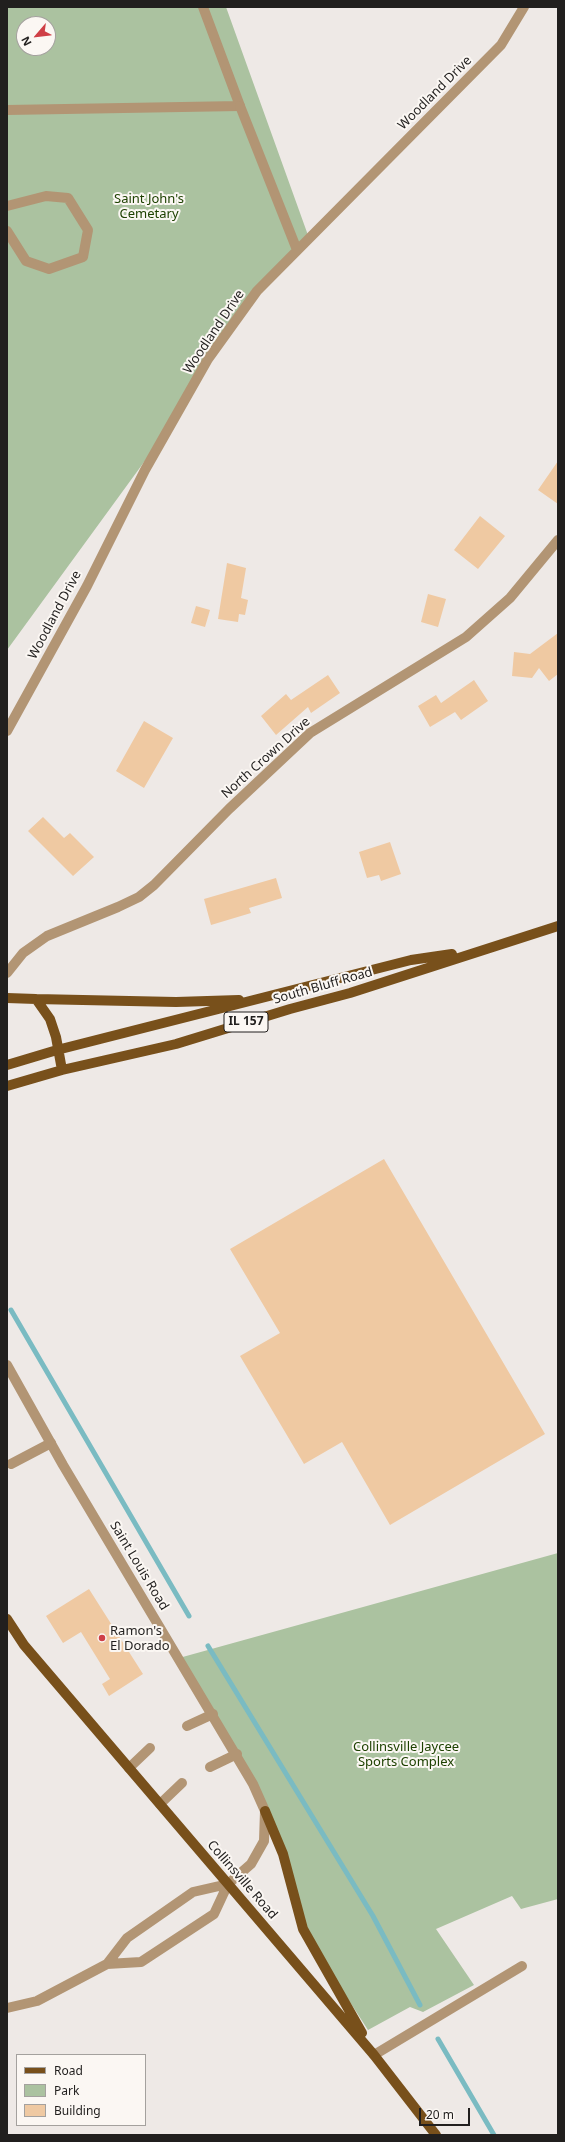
<!DOCTYPE html>
<html>
<head>
<meta charset="utf-8">
<style>
  body { margin:0 }
  #map { position:relative; width:565px; height:2142px; overflow:hidden; background:#eee9e6; font-family:"Noto Sans",sans-serif }
  canvas { display:block }
  .frame { position:absolute; inset:0; border:8px solid #211f1e; pointer-events:none }
  .legend { position:absolute; left:16px; top:2054px; width:130px; height:72px; box-sizing:border-box; background:#fbf7f3; border:1px solid #a4a19e; margin:0; padding:5px 7px; list-style:none; font-size:12px; color:#211f1e }
  .legend li { display:flex; align-items:center; gap:8px; height:20px }
  .legend b { width:20px; border:1px solid #a4a19e }
  .north { position:absolute; left:16px; top:16px; width:40px; height:40px; box-sizing:border-box; background:#fbf7f3; border:1px solid #a4a19e; border-radius:50%; rotate:242deg; font-size:11px; font-weight:700; line-height:16px; text-align:center; color:#211f1e }
  .north::after { content:''; display:block; margin:auto; width:14px; height:18px; background:#cf3f46; clip-path:polygon(50% 0,100% 100%,50% 72%,0 100%) }
  .scale { position:absolute; left:419px; top:2108px; width:51px; height:18px; box-sizing:border-box; border:2px solid #211f1e; border-top:0; padding-left:5px; font-size:12px; line-height:14px; white-space:nowrap; color:#211f1e; -webkit-text-stroke:3px #fbf7f3; paint-order:stroke }
</style>
</head>
<body>
<div id="map">
<canvas width="565" height="2142"></canvas>
<div class="frame"></div>
<ul class="legend">
<li><b style="height:5px;background:#78501b"></b>Road</li>
<li><b style="height:11px;background:#abc2a0"></b>Park</li>
<li><b style="height:11px;background:#efc9a2"></b>Building</li>
</ul>
<div class="north">N</div>
<div class="scale">20 m</div>
</div>
<script>
const ctx = document.querySelector('canvas').getContext('2d');
ctx.lineJoin = 'round';
function fillPath(path, color) { ctx.fillStyle = color; ctx.fill(path, 'evenodd'); }
const shape = rows => new Path2D(rows.map(r => 'M' + r).join(''));
function trace(path, color, width, dash) { ctx.strokeStyle = color; ctx.lineWidth = width; ctx.lineCap = dash ? 'butt' : 'round'; ctx.setLineDash(dash || []); ctx.stroke(path); }
function label(font, color, halo, rows, align = 'center') {
  ctx.font = font + ' "Noto Sans",sans-serif'; ctx.lineWidth = 4; ctx.setLineDash([]); ctx.textBaseline = 'middle'; ctx.strokeStyle = halo; ctx.fillStyle = color; for (const [text, x, y, turn = 0] of rows) {
    ctx.save(); ctx.translate(x, y); ctx.rotate((+turn || 0) * Math.PI / 180); ctx.textAlign = isNaN(turn) ? turn : align; if (halo) ctx.strokeText(text, 0, 0); ctx.fillText(text, 0, 0); ctx.restore();
  }
}
fillPath(shape([
  [7,7,226,7,309,238,238,317,171,425,7,650],
  [24,24,48,24,48,48,24,48],
  [558,1553,558,1899,521,1909,512,1896,436,1929,474,1985,423,2012,410,2007,368,2030,303,1929,292,1890,253,1784,179,1658]
]), '#abc2a0');
trace(shape([
  [11,1310,189,1616],
  [208,1646,373,1916,420,2005],
  [438,2039,494,2135]
]), '#7abbc2', 5);
fillPath(shape([
  [558,461,558,504,538,490],
  [480,516,505,536,478,569,454,550],
  [227,563,246,568,241,598,248,600,245,615,239,614,238,622,218,619],
  [428,594,446,599,438,627,421,622],
  [196,606,210,610,205,627,191,623],
  [558,633,558,674,549,681,539,668,532,678,512,676,514,652,530,654],
  [328,675,340,693,311,713,308,707,276,735,261,716,286,694,291,700],
  [474,680,488,701,461,720,455,712,430,727,418,706,436,695,441,703],
  [144,721,173,738,144,788,116,771],
  [43,817,64,838,70,833,94,857,73,876,28,831],
  [390,842,401,874,381,881,379,875,367,878,359,852],
  [276,878,282,898,249,908,251,913,211,925,204,899],
  [384,1159,545,1434,390,1525,342,1442,304,1464,240,1356,280,1333,230,1249],
  [89,1589,143,1674,109,1696,102,1684,110,1679,81,1632,63,1643,46,1616]
]), '#efc9a2');
trace(shape([
  [7,110,240,106,203,7],
  [7,206,46,196,68,198,88,230,83,257,49,269,26,261,7,231],
  [11,1464,51,1443],
  [187,1726,213,1714],
  [210,1767,237,1754],
  [129,1768,150,1748],
  [160,1804,182,1783],
  [107,1964,141,1962,214,1914,228,1884],
  [7,2008,37,2001,107,1964,127,1938,193,1892,228,1884],
  [374,2055,522,1966]
]), '#b29574', 10);
trace(shape([
  [240,106,297,250],
  [7,731,87,586,145,470,208,359,257,291,501,45,524,7],
  [7,973,23,953,47,936,118,907,139,897,154,885,229,809,310,733,466,637,510,598,558,540]
]), '#b29574', 10);
trace(shape([
  [7,1365,63,1465,253,1784,265,1811,264,1841,251,1864,228,1884]
]), '#b29574', 10);
trace(shape([
  [7,998,36,999,50,1019,56,1037,62,1070],
  [36,999,176,1002,239,1000],
  [7,1065,57,1050,411,960,452,954],
  [7,1086,62,1070,176,1044,290,1009,350,993,558,926],
  [7,1619,24,1645,374,2055,436,2135],
  [265,1811,283,1854,303,1929,362,2033]
]), '#78501b', 10);
for (const [x, y, r, color] of [
  [102,1638,4,"#cf3f46"]
]) { const dot = new Path2D(); dot.arc(x, y, r, 0, 2 * Math.PI); ctx.fillStyle = color; ctx.fill(dot); trace(dot, '#fbf7f3', 1.5); }
for (const [x, y, w] of [
  [246,1022,44]
]) { const box = new Path2D(); box.roundRect(x - w / 2, y - 10, w, 20, 3); ctx.fillStyle = '#fbf7f3'; ctx.fill(box); trace(box, '#211f1e', 1); }
label('bold 12px', '#211f1e', null, [
  ["IL 157",246,1022]
]);
label('13px', '#211f1e', '#fbf7f3', [
  ["Woodland Drive",435,93,-45],
  ["Woodland Drive",214,332,-56],
  ["Woodland Drive",55,615,-62],
  ["North Crown Drive",266,758,-42],
  ["South Bluff Road",323,986,-16],
  ["Saint Louis Road",139,1566,59],
  ["Collinsville Road",242,1880,49]
]);
label('13px', '#1d4101', '#fbf7f3', [
  ["Saint John's",149,199],
  ["Cemetary",149,214],
  ["Collinsville Jaycee",406,1747],
  ["Sports Complex",406,1762]
]);
label('13px', '#211f1e', '#fbf7f3', [
  ["Ramon's",110,1631],
  ["El Dorado",110,1646]
], 'left');
</script>
</body>
</html>
